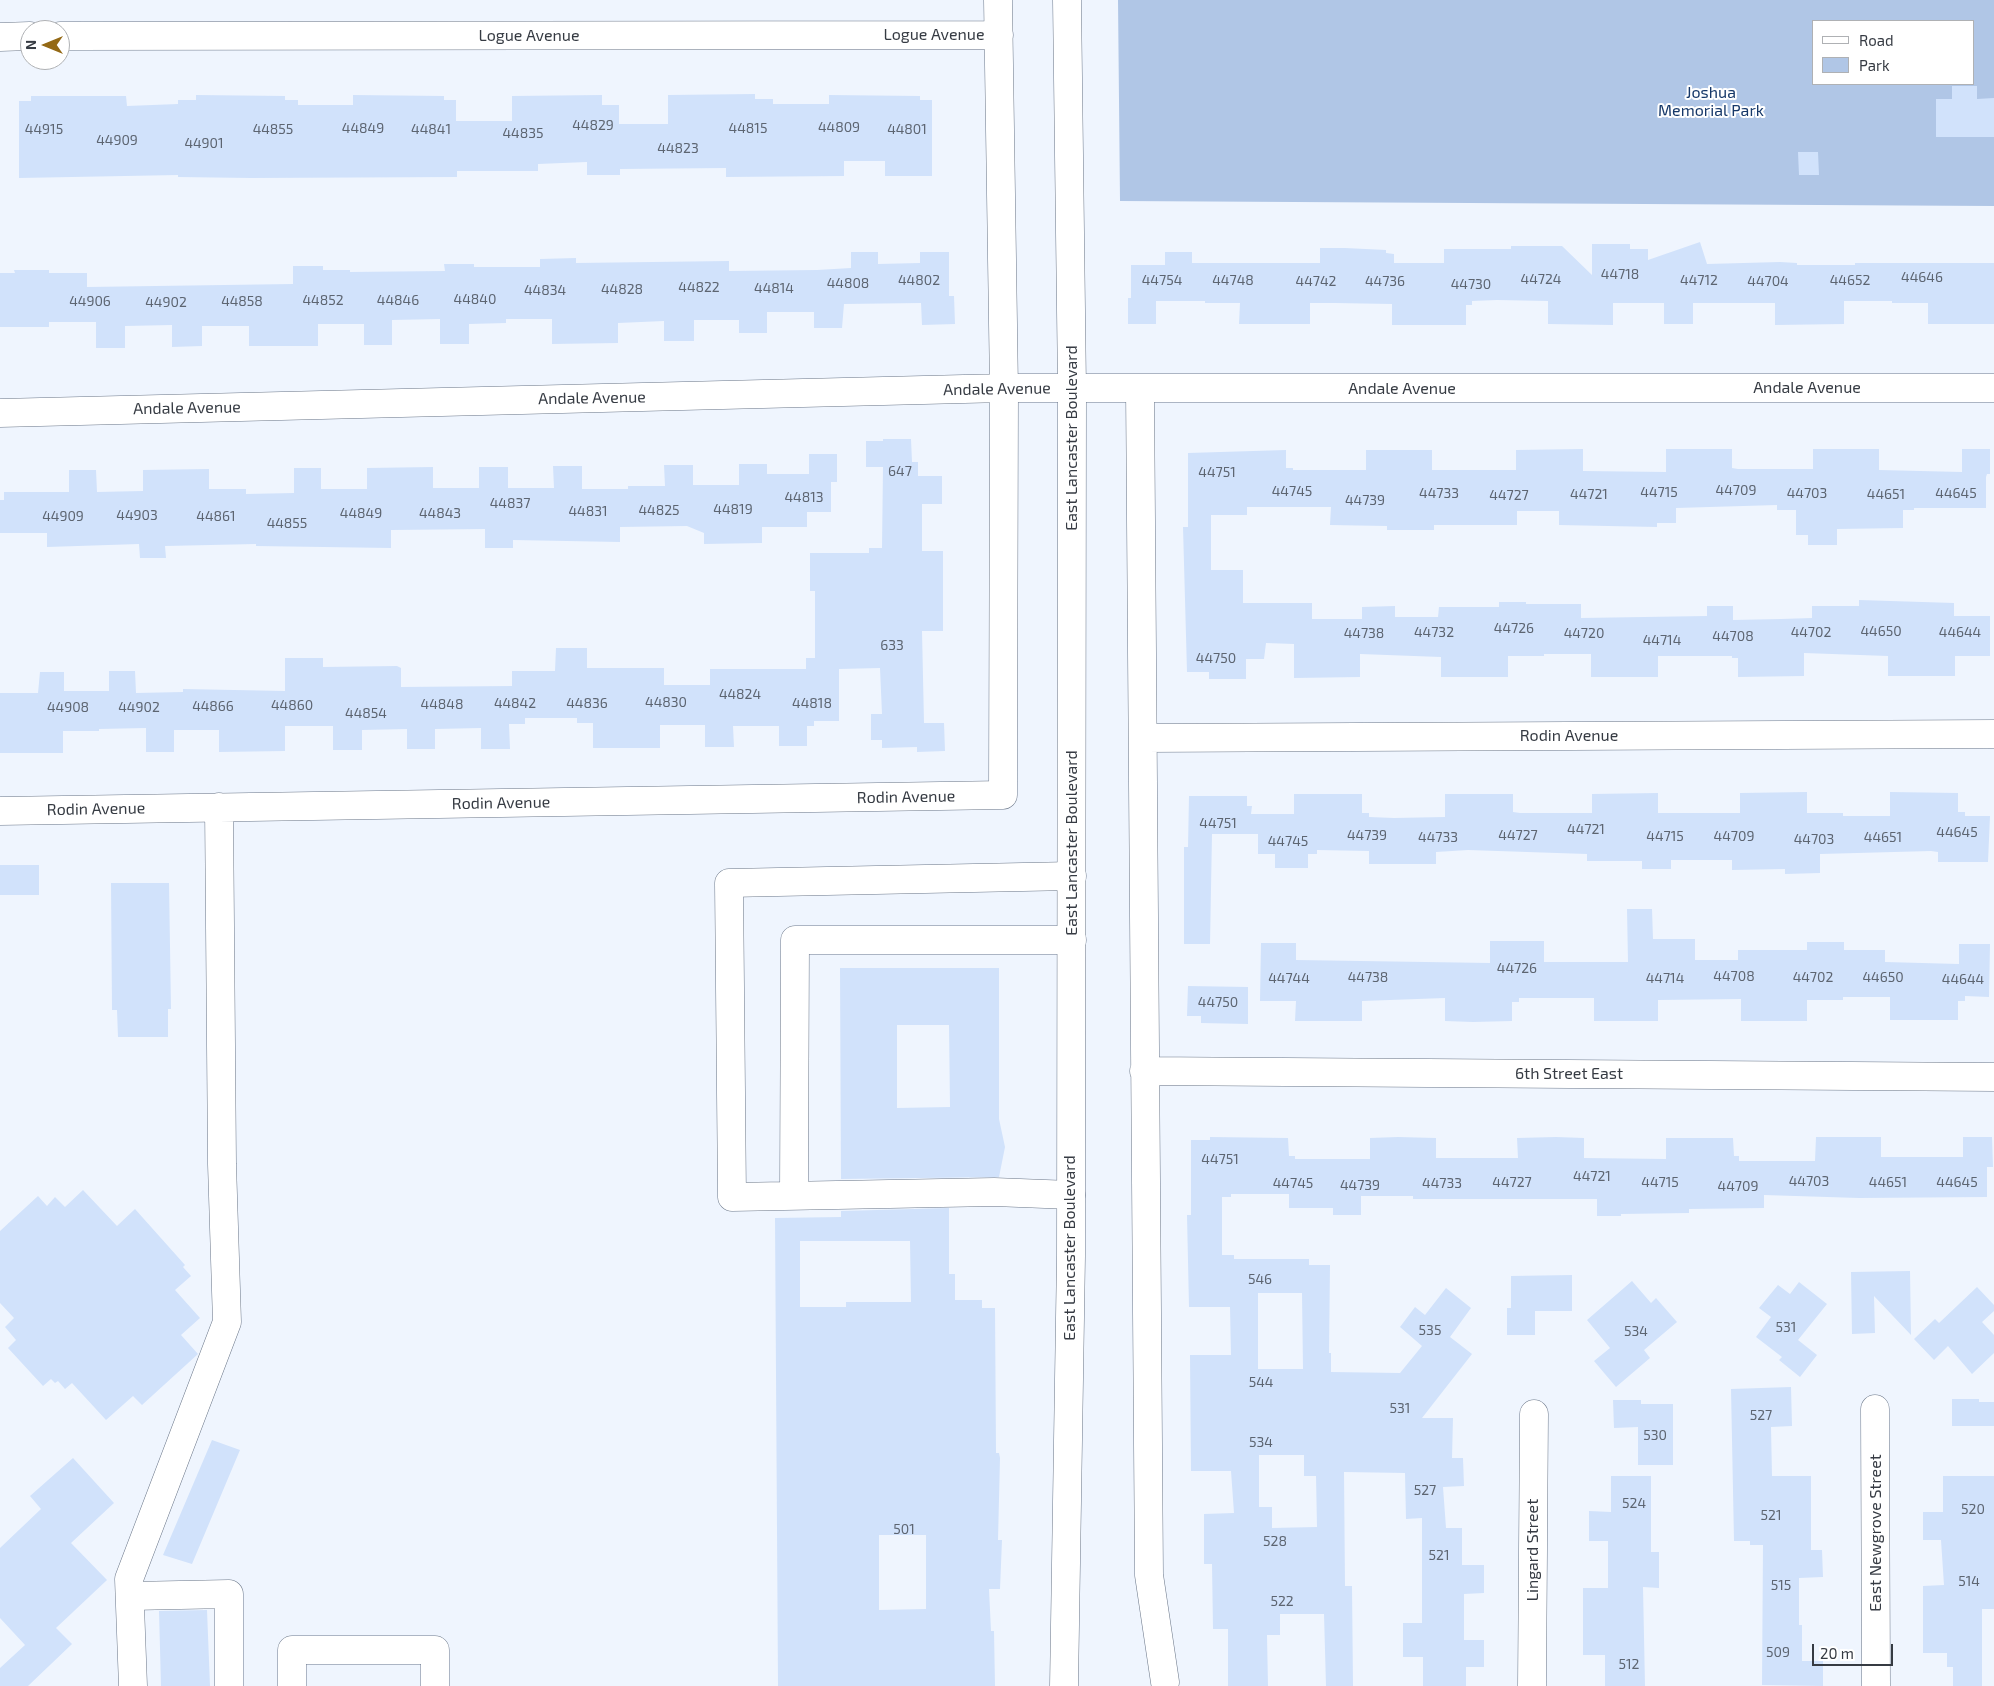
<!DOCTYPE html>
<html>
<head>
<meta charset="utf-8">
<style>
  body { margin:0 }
  #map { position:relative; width:1994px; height:1686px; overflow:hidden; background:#eff5fe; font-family:"Exo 2",sans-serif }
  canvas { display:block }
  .legend { position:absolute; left:1812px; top:20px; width:162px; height:65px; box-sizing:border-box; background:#fff; border:1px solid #afb1b4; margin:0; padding:6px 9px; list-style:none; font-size:15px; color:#363b43 }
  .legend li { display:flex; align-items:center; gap:10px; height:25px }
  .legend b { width:25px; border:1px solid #afb1b4 }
  .north { position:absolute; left:20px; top:20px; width:50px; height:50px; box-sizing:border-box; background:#fff; border:1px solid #afb1b4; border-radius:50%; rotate:270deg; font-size:14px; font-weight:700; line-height:20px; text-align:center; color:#363b43 }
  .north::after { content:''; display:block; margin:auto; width:18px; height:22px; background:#946915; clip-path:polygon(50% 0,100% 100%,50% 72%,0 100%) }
  .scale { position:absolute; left:1812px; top:1644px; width:81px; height:22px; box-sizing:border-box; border:2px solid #363b43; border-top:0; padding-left:6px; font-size:15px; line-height:18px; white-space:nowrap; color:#363b43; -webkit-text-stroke:4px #fff; paint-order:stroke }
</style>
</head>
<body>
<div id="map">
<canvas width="1994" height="1686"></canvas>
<ul class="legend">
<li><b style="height:6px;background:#fff"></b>Road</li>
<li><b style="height:14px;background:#b0c6e6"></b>Park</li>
</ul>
<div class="north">N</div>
<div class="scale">20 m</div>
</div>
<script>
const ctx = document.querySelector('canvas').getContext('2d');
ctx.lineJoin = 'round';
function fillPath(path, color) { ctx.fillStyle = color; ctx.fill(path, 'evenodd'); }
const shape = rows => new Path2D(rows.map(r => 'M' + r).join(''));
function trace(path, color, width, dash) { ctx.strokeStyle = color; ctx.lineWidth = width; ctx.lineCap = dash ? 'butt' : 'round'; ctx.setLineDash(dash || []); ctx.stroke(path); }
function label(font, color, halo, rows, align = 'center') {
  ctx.font = font + ' "Exo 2",sans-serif'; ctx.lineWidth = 4; ctx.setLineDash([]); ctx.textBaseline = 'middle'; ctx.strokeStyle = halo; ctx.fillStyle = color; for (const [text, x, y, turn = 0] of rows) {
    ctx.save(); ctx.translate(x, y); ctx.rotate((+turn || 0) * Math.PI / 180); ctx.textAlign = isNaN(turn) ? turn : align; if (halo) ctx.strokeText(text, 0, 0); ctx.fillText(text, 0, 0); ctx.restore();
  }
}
fillPath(shape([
  [1118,0,1994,0,1994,206,1120,201],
  [1813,21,1973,21,1973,84,1813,84]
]), '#b0c6e6');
fillPath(shape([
  [1952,86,1977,86,1977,99,1994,98,1994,137,1936,137,1936,99,1952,99],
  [755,94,755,99,773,99,773,104,829,104,829,95,920,96,920,100,932,100,932,176,885,176,885,161,844,161,844,176,726,177,726,168,620,169,620,175,587,175,587,162,538,164,538,171,457,171,457,177,251,178,178,177,178,175,19,178,19,101,31,101,31,96,126,96,127,106,178,104,178,100,196,100,196,95,285,96,285,100,298,100,298,105,353,105,353,95,444,96,444,100,456,100,456,121,512,121,512,96,602,95,602,105,619,105,619,124,668,124,668,95],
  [1798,152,1818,152,1819,175,1799,175],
  [1700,242,1707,264,1780,262,1797,263,1797,265,1855,265,1855,263,1994,263,1994,324,1928,324,1928,303,1892,303,1892,301,1844,301,1844,324,1775,325,1775,303,1693,303,1693,324,1664,324,1664,303,1613,303,1613,325,1548,324,1548,301,1497,300,1472,301,1472,305,1466,305,1466,325,1392,325,1392,304,1335,303,1310,303,1310,324,1239,324,1240,303,1205,303,1205,301,1156,301,1156,324,1128,324,1128,298,1131,298,1131,265,1165,265,1165,252,1192,252,1192,263,1320,263,1320,248,1345,248,1386,250,1386,253,1394,254,1394,263,1444,263,1444,249,1511,249,1511,246,1562,246,1592,275,1592,244,1630,244,1630,249,1648,249,1648,260],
  [851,252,878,252,878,264,920,263,920,252,949,252,949,296,954,296,955,324,922,325,921,303,844,304,842,328,814,328,814,312,767,312,767,333,739,333,739,320,694,320,694,341,664,341,664,321,618,323,618,343,552,344,552,319,506,319,506,323,469,324,469,344,440,344,440,319,392,320,392,345,364,345,364,324,318,324,318,346,249,346,249,326,202,326,202,346,172,347,172,325,125,326,125,348,96,348,96,322,49,322,49,327,0,327,0,273,15,273,14,270,49,270,49,273,87,273,87,287,293,284,293,266,323,266,323,270,350,270,350,272,445,271,444,264,474,264,474,267,540,267,540,259,576,258,576,263,729,261,729,271,817,270,851,268],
  [883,439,911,439,912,462,918,462,918,476,942,476,942,504,922,504,922,551,943,551,943,631,922,631,924,723,944,723,945,751,917,752,917,747,882,748,882,740,871,740,871,714,882,714,880,668,839,669,839,721,814,721,814,726,807,726,807,746,779,746,779,726,733,726,734,747,705,747,705,725,660,725,660,748,593,748,593,723,577,723,577,718,525,718,525,724,509,724,510,749,481,749,481,728,435,729,435,749,407,749,407,729,362,730,362,750,333,750,333,726,285,726,285,751,219,752,219,730,174,730,174,752,146,752,146,728,99,729,99,731,63,731,63,753,0,753,0,693,38,693,40,672,64,672,64,691,109,691,109,671,135,671,136,693,183,692,183,689,285,691,285,658,323,658,323,667,397,666,401,668,401,687,512,686,512,671,555,671,556,648,587,648,587,668,664,668,664,685,710,685,710,669,806,669,806,658,815,658,815,591,810,591,810,553,869,553,869,548,882,548,883,467,866,467,866,441,883,441],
  [1583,449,1583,471,1666,472,1666,449,1732,449,1732,468,1738,469,1813,469,1813,449,1879,449,1879,470,1962,472,1962,449,1990,449,1990,474,1987,474,1986,477,1986,508,1914,508,1914,510,1903,510,1903,528,1837,529,1837,545,1808,545,1808,535,1796,535,1796,510,1777,510,1777,505,1676,508,1676,523,1657,523,1657,527,1559,525,1559,511,1517,511,1517,525,1434,525,1434,530,1387,530,1387,526,1330,525,1331,507,1247,507,1247,515,1211,515,1211,570,1243,570,1243,603,1312,603,1312,619,1362,619,1362,607,1395,606,1395,617,1438,617,1439,607,1499,607,1499,602,1526,602,1526,604,1581,604,1581,618,1707,616,1707,606,1733,606,1733,620,1781,619,1812,618,1812,606,1859,606,1859,600,1954,603,1954,616,1990,616,1990,656,1955,656,1955,676,1888,676,1888,656,1804,653,1804,676,1738,677,1738,658,1732,658,1732,656,1658,656,1658,677,1591,677,1591,654,1544,654,1544,656,1508,656,1508,677,1441,677,1441,657,1360,654,1360,677,1294,678,1294,644,1266,643,1264,659,1246,659,1246,679,1209,679,1209,672,1187,672,1183,527,1188,527,1188,453,1286,450,1286,468,1293,468,1293,470,1366,470,1366,450,1432,450,1432,470,1516,470,1516,450],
  [809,454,837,454,837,482,831,482,831,512,807,512,807,527,762,527,762,543,704,544,704,533,687,526,620,527,620,542,513,540,513,548,485,548,485,529,391,530,391,548,256,546,256,544,165,546,166,558,140,558,139,544,47,547,47,533,0,533,0,500,4,500,4,492,69,492,69,470,96,470,97,492,143,491,143,470,209,469,209,489,246,489,246,494,294,493,294,468,321,468,321,489,367,489,367,468,433,467,433,488,479,488,479,467,508,467,508,488,554,488,553,466,582,466,582,489,628,489,628,486,665,486,664,465,693,465,693,485,739,485,739,464,767,464,767,474,809,474],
  [1807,792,1807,813,1843,813,1843,816,1890,816,1890,792,1958,793,1958,812,1965,812,1965,816,1990,816,1988,862,1938,862,1938,852,1931,851,1820,854,1820,873,1785,874,1785,869,1732,870,1732,860,1671,860,1671,869,1642,869,1642,861,1587,861,1587,854,1468,850,1436,852,1436,864,1369,864,1369,851,1317,850,1317,854,1308,854,1308,868,1275,868,1275,854,1258,854,1258,834,1212,834,1210,944,1184,944,1184,847,1188,847,1189,796,1247,796,1247,806,1252,806,1251,814,1294,814,1294,794,1362,794,1362,813,1369,813,1369,817,1394,818,1445,817,1445,794,1513,794,1513,812,1520,813,1592,813,1592,794,1658,793,1658,813,1740,813,1740,793],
  [0,865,39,865,39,895,0,895],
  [111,883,169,883,171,1009,168,1009,168,1037,118,1037,117,1010,112,1010],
  [1627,909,1652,909,1653,939,1695,939,1695,960,1738,960,1738,950,1807,950,1807,942,1844,942,1844,950,1885,950,1885,962,1959,964,1959,944,1990,944,1989,997,1965,996,1965,1001,1958,1001,1958,1020,1890,1020,1890,997,1843,997,1843,1000,1807,1000,1807,1021,1741,1021,1741,999,1658,1000,1658,1021,1594,1021,1594,998,1519,998,1519,1002,1512,1002,1512,1021,1473,1022,1445,1021,1445,998,1362,1001,1362,1021,1295,1021,1296,1001,1260,1001,1261,943,1296,943,1296,960,1490,963,1490,941,1544,941,1544,962,1628,962],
  [840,968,999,968,999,1119,1005,1147,999,1177,841,1179],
  [897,1025,949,1025,950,1107,897,1108],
  [1188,986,1248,987,1248,1024,1201,1023,1201,1016,1187,1016],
  [1210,1137,1288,1138,1289,1156,1295,1156,1295,1159,1370,1159,1370,1138,1398,1137,1436,1138,1436,1158,1518,1158,1517,1138,1556,1137,1584,1138,1584,1158,1666,1159,1666,1138,1733,1138,1734,1156,1739,1156,1739,1161,1815,1161,1816,1137,1881,1137,1881,1157,1963,1157,1963,1137,1992,1137,1993,1167,1987,1167,1987,1197,1859,1198,1764,1195,1764,1208,1689,1209,1689,1213,1621,1214,1621,1216,1597,1216,1597,1199,1413,1199,1413,1196,1361,1196,1361,1215,1333,1215,1333,1208,1289,1208,1289,1194,1231,1194,1231,1197,1222,1197,1222,1255,1234,1255,1234,1259,1309,1259,1309,1265,1330,1265,1329,1353,1331,1353,1331,1372,1400,1373,1422,1346,1400,1327,1415,1307,1425,1315,1446,1288,1471,1308,1450,1337,1472,1354,1422,1418,1453,1418,1452,1458,1463,1458,1464,1486,1443,1487,1446,1528,1462,1528,1462,1565,1484,1565,1484,1593,1464,1594,1464,1640,1484,1640,1484,1667,1466,1667,1466,1686,1423,1686,1423,1657,1403,1657,1403,1623,1422,1623,1422,1518,1406,1519,1405,1473,1344,1472,1345,1586,1352,1586,1353,1686,1326,1686,1324,1614,1280,1614,1280,1635,1267,1635,1268,1686,1228,1686,1228,1629,1213,1629,1212,1564,1204,1564,1204,1514,1234,1513,1231,1471,1191,1471,1190,1355,1231,1355,1230,1307,1189,1307,1187,1215,1191,1215,1191,1140,1210,1140],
  [1258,1293,1302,1293,1303,1369,1258,1369],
  [1259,1455,1304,1455,1304,1476,1316,1476,1317,1527,1272,1528,1272,1507,1259,1507],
  [83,1190,117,1226,135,1209,185,1265,183,1267,191,1276,175,1290,200,1318,181,1335,198,1354,142,1405,133,1396,106,1420,72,1383,65,1389,58,1381,55,1383,51,1379,43,1386,8,1348,16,1340,5,1327,14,1318,0,1303,0,1231,38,1196,47,1206,55,1197,65,1207],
  [949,1208,949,1274,955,1274,955,1300,982,1300,982,1308,995,1308,996,1453,999,1453,1000,1458,998,1540,1002,1540,1000,1589,989,1589,991,1631,994,1631,995,1686,778,1686,775,1218,841,1217,841,1211],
  [800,1241,910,1241,911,1302,846,1302,846,1307,800,1307],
  [879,1535,926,1535,926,1609,879,1610],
  [1910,1271,1911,1335,1874,1296,1875,1333,1852,1334,1851,1272],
  [1572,1275,1572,1311,1535,1311,1535,1335,1507,1335,1507,1308,1511,1308,1511,1276],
  [1632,1281,1651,1303,1656,1298,1677,1322,1644,1350,1650,1358,1616,1387,1594,1361,1610,1348,1587,1320],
  [1799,1282,1827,1304,1798,1340,1817,1355,1800,1377,1779,1360,1782,1357,1756,1337,1771,1317,1759,1308,1778,1285,1790,1294],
  [1977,1287,1994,1305,1994,1311,1982,1322,1994,1335,1994,1353,1972,1374,1948,1346,1934,1360,1914,1339,1935,1319,1939,1323],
  [1791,1387,1792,1426,1771,1427,1772,1476,1811,1476,1811,1550,1822,1550,1823,1577,1799,1578,1799,1625,1802,1625,1802,1661,1823,1661,1823,1686,1762,1685,1763,1545,1750,1545,1750,1541,1734,1541,1731,1389],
  [1952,1399,1979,1399,1979,1402,1994,1402,1994,1426,1952,1426],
  [1613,1400,1641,1400,1641,1404,1673,1404,1673,1465,1638,1465,1638,1427,1614,1428],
  [212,1440,240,1450,192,1564,163,1555],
  [73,1458,114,1503,71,1543,107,1580,56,1628,72,1644,28,1686,0,1686,0,1668,25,1645,0,1618,0,1548,41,1509,30,1496],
  [1611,1476,1651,1476,1651,1552,1659,1552,1659,1588,1643,1587,1645,1686,1605,1686,1605,1655,1583,1655,1583,1588,1608,1588,1608,1541,1589,1541,1589,1511,1611,1512],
  [1943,1476,1994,1476,1994,1609,1982,1609,1982,1686,1953,1686,1953,1667,1947,1667,1947,1653,1923,1653,1923,1586,1944,1585,1941,1540,1923,1540,1923,1512,1943,1512],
  [207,1610,210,1686,161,1686,159,1611]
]), '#d1e2fb');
const minor = shape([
  [60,36,999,35],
  [0,37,30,36],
  [1140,389,1149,1575,1165,1682],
  [0,413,1004,388,1994,388],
  [1144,738,1994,734],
  [0,811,1003,795,1004,388,998,0],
  [1144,1071,1994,1077],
  [794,1195,795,940,1072,940],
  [1071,1195,994,1192,732,1197,729,883,1072,876],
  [1875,1409,1876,1686],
  [131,1596,229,1594,229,1686],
  [133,1686,129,1579,227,1322,222,1164,219,807],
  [292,1686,292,1650,435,1650,435,1686],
  [1532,1686,1534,1414]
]);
const major = shape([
  [1064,1686,1071,1256,1072,388,1067,0]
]);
trace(minor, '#6b7789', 29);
trace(major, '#6b7789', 29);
trace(minor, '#fff', 28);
trace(major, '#fff', 28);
label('14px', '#5d6571', null, [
  ["44829",593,125],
  ["44809",839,127],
  ["44849",363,128],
  ["44815",748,128],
  ["44915",44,129],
  ["44855",273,129],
  ["44841",431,129],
  ["44801",907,129],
  ["44835",523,133],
  ["44909",117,140],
  ["44901",204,143],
  ["44823",678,148],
  ["44718",1620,274],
  ["44646",1922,277],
  ["44724",1541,279],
  ["44802",919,280],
  ["44754",1162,280],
  ["44748",1233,280],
  ["44712",1699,280],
  ["44652",1850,280],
  ["44742",1316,281],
  ["44736",1385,281],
  ["44704",1768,281],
  ["44808",848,283],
  ["44730",1471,284],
  ["44822",699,287],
  ["44814",774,288],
  ["44828",622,289],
  ["44834",545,290],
  ["44840",475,299],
  ["44852",323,300],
  ["44846",398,300],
  ["44906",90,301],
  ["44858",242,301],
  ["44902",166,302],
  ["647",900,471],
  ["44751",1217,472],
  ["44709",1736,490],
  ["44745",1292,491],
  ["44715",1659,492],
  ["44733",1439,493],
  ["44703",1807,493],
  ["44645",1956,493],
  ["44721",1589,494],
  ["44651",1886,494],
  ["44727",1509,495],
  ["44813",804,497],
  ["44739",1365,500],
  ["44837",510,503],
  ["44819",733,509],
  ["44825",659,510],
  ["44831",588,511],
  ["44849",361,513],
  ["44843",440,513],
  ["44903",137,515],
  ["44909",63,516],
  ["44861",216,516],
  ["44855",287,523],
  ["44726",1514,628],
  ["44650",1881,631],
  ["44732",1434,632],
  ["44702",1811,632],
  ["44644",1960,632],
  ["44738",1364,633],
  ["44720",1584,633],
  ["44708",1733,636],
  ["44714",1662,640],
  ["633",892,645],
  ["44750",1216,658],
  ["44824",740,694],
  ["44830",666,702],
  ["44842",515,703],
  ["44836",587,703],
  ["44818",812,703],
  ["44848",442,704],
  ["44860",292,705],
  ["44866",213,706],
  ["44908",68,707],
  ["44902",139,707],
  ["44854",366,713],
  ["44751",1218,823],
  ["44721",1586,829],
  ["44645",1957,832],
  ["44739",1367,835],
  ["44727",1518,835],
  ["44715",1665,836],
  ["44709",1734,836],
  ["44733",1438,837],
  ["44651",1883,837],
  ["44703",1814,839],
  ["44745",1288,841],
  ["44726",1517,968],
  ["44708",1734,976],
  ["44738",1368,977],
  ["44702",1813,977],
  ["44650",1883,977],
  ["44744",1289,978],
  ["44714",1665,978],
  ["44644",1963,979],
  ["44750",1218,1002],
  ["44751",1220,1159],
  ["44721",1592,1176],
  ["44703",1809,1181],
  ["44727",1512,1182],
  ["44715",1660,1182],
  ["44651",1888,1182],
  ["44645",1957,1182],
  ["44745",1293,1183],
  ["44733",1442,1183],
  ["44739",1360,1185],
  ["44709",1738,1186],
  ["546",1260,1279],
  ["531",1786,1327],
  ["535",1430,1330],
  ["534",1636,1331],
  ["544",1261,1382],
  ["531",1400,1408],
  ["527",1761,1415],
  ["530",1655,1435],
  ["534",1261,1442],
  ["527",1425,1490],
  ["524",1634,1503],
  ["520",1973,1509],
  ["521",1771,1515],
  ["501",904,1529],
  ["528",1275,1541],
  ["521",1439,1555],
  ["514",1969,1581],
  ["515",1781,1585],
  ["522",1282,1601],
  ["509",1778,1652],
  ["512",1629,1664]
]);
label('16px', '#363b43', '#fff', [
  ["Logue Avenue",934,35],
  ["Logue Avenue",529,36],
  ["Andale Avenue",1807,388],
  ["Andale Avenue",997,389,-1],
  ["Andale Avenue",1402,389],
  ["Andale Avenue",592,398,-1],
  ["Andale Avenue",187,408,-1],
  ["East Lancaster Boulevard",1072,438,-90],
  ["Rodin Avenue",1569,736],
  ["Rodin Avenue",906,797,-1],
  ["Rodin Avenue",501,803,-1],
  ["Rodin Avenue",96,809,-1],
  ["East Lancaster Boulevard",1072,843,-90],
  ["6th Street East",1569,1074],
  ["East Lancaster Boulevard",1070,1248,-90],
  ["East Newgrove Street",1876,1533,-90],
  ["Lingard Street",1533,1550,-90]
]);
label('16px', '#163869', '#fff', [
  ["Joshua",1711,93],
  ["Memorial Park",1711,111]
]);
</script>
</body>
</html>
